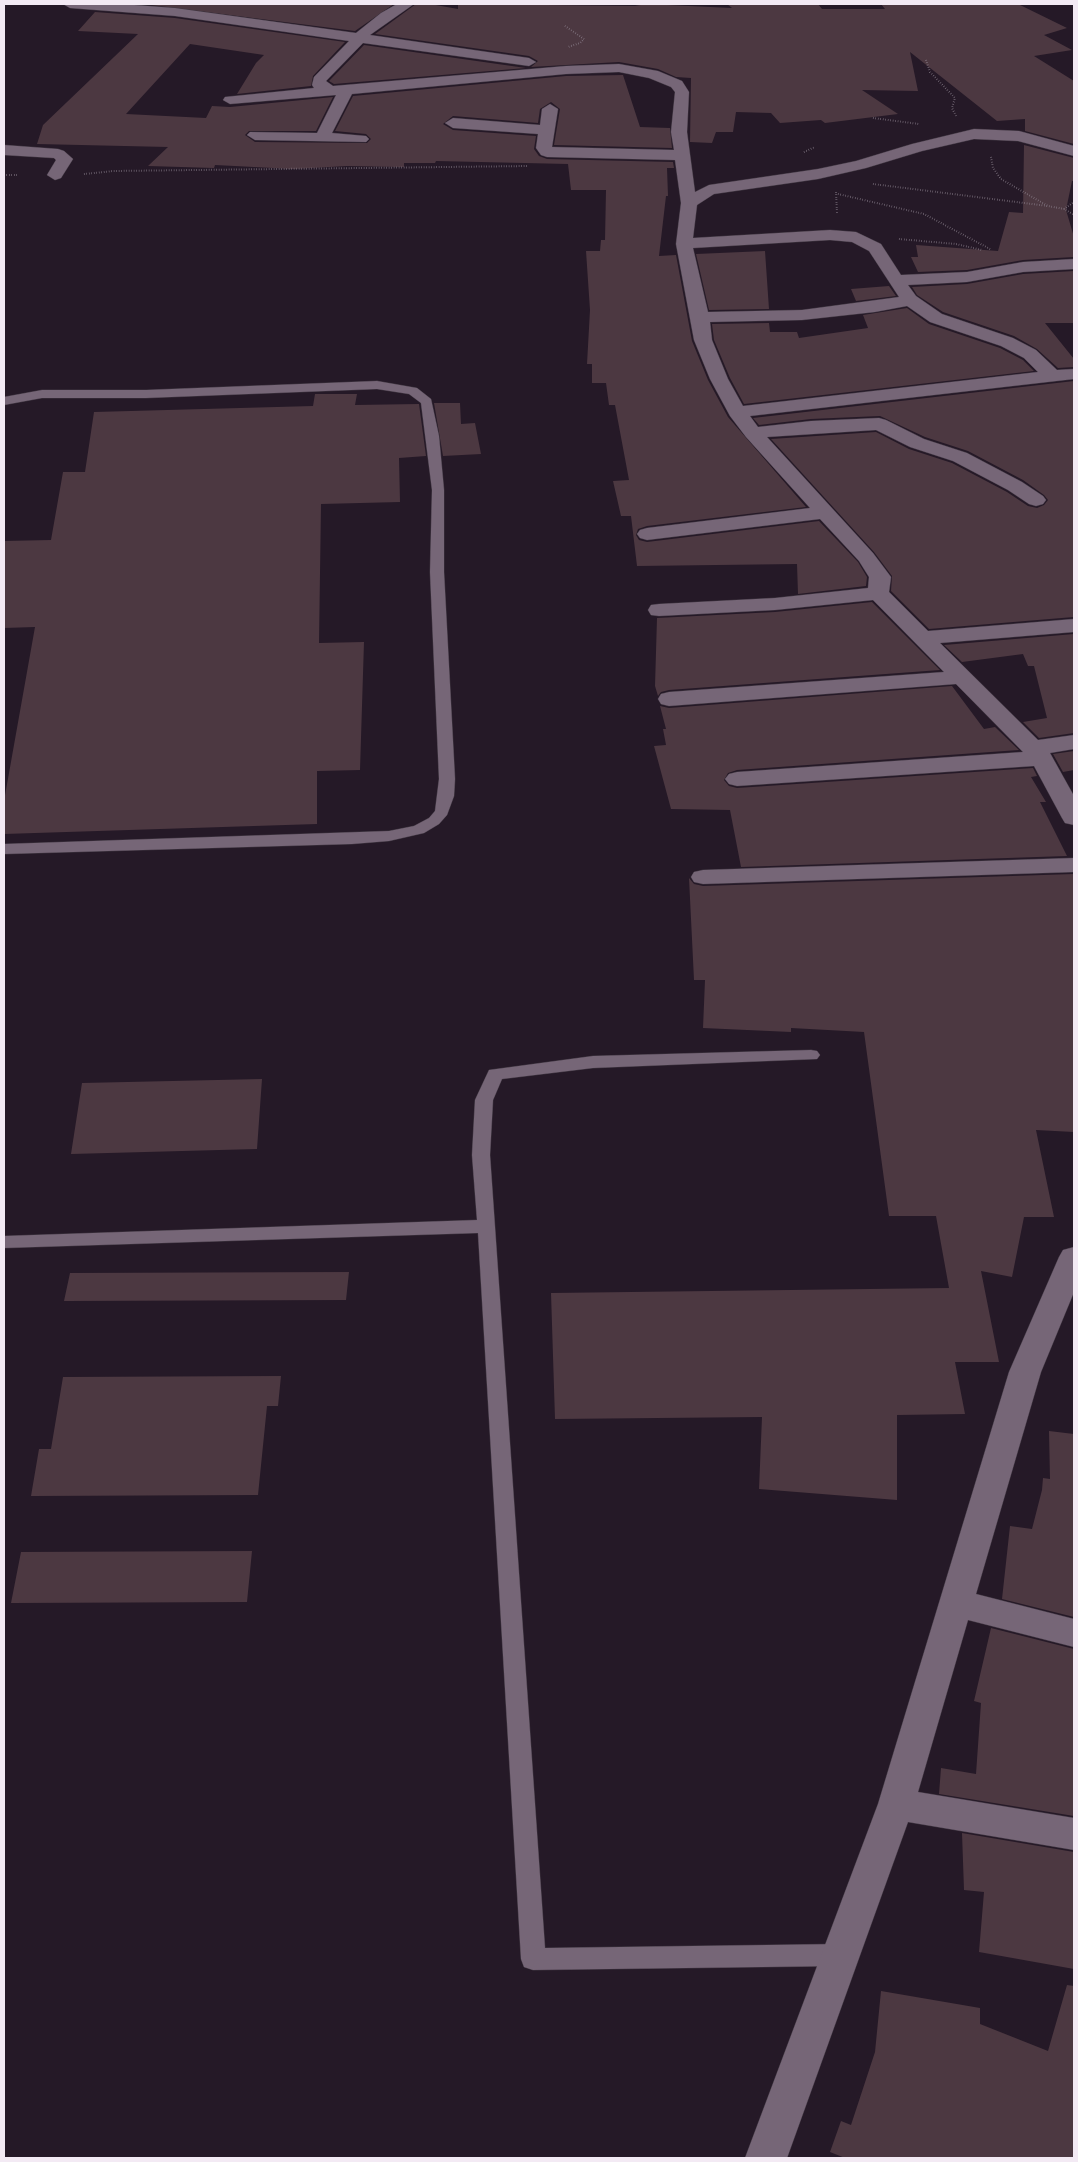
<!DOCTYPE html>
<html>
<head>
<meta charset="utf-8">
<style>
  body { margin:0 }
  #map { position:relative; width:1078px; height:2162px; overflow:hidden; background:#251927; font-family:"Titillium Web",sans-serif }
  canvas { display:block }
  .frame { position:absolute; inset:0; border:5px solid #f3eaf4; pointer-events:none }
</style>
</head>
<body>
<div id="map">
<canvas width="1078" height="2162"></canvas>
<div class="frame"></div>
</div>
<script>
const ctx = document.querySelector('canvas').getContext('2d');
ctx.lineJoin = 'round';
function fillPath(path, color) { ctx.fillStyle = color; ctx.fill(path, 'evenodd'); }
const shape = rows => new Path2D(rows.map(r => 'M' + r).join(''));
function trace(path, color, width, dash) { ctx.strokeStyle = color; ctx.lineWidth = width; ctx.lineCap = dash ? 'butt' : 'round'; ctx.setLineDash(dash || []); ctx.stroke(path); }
fillPath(shape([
  [143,4,394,4,355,31],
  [416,4,430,4,458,9,458,4,635,6,646,4,732,8,727,4,818,4,822,9,885,9,881,4,1018,4,1067,28,1044,35,1072,50,1034,56,1074,81,1074,144,1025,131,1025,119,997,121,910,52,918,91,862,90,898,114,825,123,821,120,780,123,771,113,736,112,733,132,716,132,712,143,690,142,691,78,676,77,658,69,619,62,531,67,538,61,529,56,375,34],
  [95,12,175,18,345,42,313,76,311,86,237,94,256,63,264,55,190,44,126,114,206,118,212,106,230,107,333,97,316,131,249,131,245,135,255,142,367,143,371,139,366,134,335,131,353,96,566,76,623,75,640,127,670,128,672,148,554,145,560,109,551,102,540,109,538,123,453,116,443,124,453,130,536,136,534,149,539,156,547,159,673,162,674,168,667,168,668,196,666,196,659,256,676,255,692,341,708,380,728,417,806,507,647,526,638,529,636,535,639,540,647,542,819,521,858,562,867,577,866,586,798,594,797,564,637,566,631,516,621,516,613,481,629,480,615,405,609,405,606,383,592,383,592,364,587,364,590,310,586,251,600,251,601,240,605,240,606,190,571,190,568,164,436,161,435,163,404,163,404,167,347,166,293,169,215,165,214,168,148,166,168,147,37,144,43,125,138,34,78,31],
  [364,45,526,68,334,84,329,81],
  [1024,145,1074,158,1074,181,1072,181,1066,210,1074,237,1074,257,1023,260,967,270,918,272,911,257,918,257,916,245,998,251,1009,212,1023,213],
  [765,251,769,309,709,310,696,254],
  [1074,271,1074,323,1045,323,1074,359,1074,367,1058,368,1037,349,1014,336,943,312,917,295,912,287,967,284,1023,274],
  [889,286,896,296,856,301,851,289],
  [907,308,929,324,1000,348,1023,360,1034,371,744,404,730,378,714,340,712,324,769,323,770,332,797,332,799,338,868,328,863,315],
  [1074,381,1074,617,929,629,891,591,892,576,874,552,771,439,876,432,909,449,952,463,1007,492,1028,506,1037,508,1044,505,1048,500,1044,495,1023,480,968,451,925,437,880,416,811,419,759,425,753,418],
  [315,394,357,394,355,405,419,404,426,456,399,458,400,502,321,504,319,643,364,642,360,770,317,771,317,824,4,834,4,801,35,627,4,628,4,541,51,540,63,472,85,472,94,412,313,406],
  [434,403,460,403,461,424,475,423,481,454,443,456],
  [872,602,940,670,669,690,661,692,658,696,655,686,657,618,775,612],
  [1074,634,1074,733,1039,738,1023,722,1047,718,1034,666,1028,666,1023,654,962,662,944,645],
  [952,686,984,729,995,727,1019,750,737,770,728,773,724,780,729,786,737,788,1033,768,1037,776,1031,777,1046,802,1040,802,1067,856,741,867,730,810,671,809,654,746,666,745,663,729,666,729,660,706,669,708],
  [1074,751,1074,770,1063,772,1053,754],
  [1074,874,1074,1132,1036,1130,1054,1217,1024,1217,1012,1277,981,1271,999,1362,955,1362,965,1414,897,1415,897,1500,759,1489,762,1417,555,1419,551,1293,949,1288,936,1216,889,1216,864,1032,791,1028,791,1032,703,1028,705,980,694,980,689,878,694,884,703,886],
  [262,1079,257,1149,71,1154,82,1083],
  [349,1272,346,1300,64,1301,70,1273],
  [281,1376,278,1406,267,1406,258,1495,31,1496,39,1449,51,1449,63,1377],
  [1049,1431,1074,1434,1074,1617,1002,1599,1010,1526,1032,1529,1042,1490,1043,1478,1050,1479],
  [252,1551,247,1602,11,1603,21,1552],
  [991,1628,1074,1649,1074,1816,939,1794,941,1768,976,1774,981,1703,974,1701],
  [962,1833,1074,1852,1074,1969,979,1952,984,1892,964,1890],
  [1067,1985,1074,1986,1074,2158,845,2158,830,2152,841,2121,851,2125,875,2052,881,1991,980,2008,980,2024,1048,2051]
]), '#4c3841');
const service = shape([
  [377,381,417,388,431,399,439,436,444,490,444,572,455,779,454,796,447,815,439,824,424,833,389,841,352,844,4,854,4,844,389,831,414,826,429,818,435,811,439,779,430,572,432,490,421,403,409,394,377,389,146,398,42,398,4,405,4,397,42,390,146,390,377,381],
  [811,1050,817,1051,820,1055,817,1059,593,1068,502,1079,493,1100,490,1155,545,1948,840,1944,849,1947,852,1955,849,1963,840,1966,533,1970,524,1967,521,1959,478,1233,4,1248,4,1236,477,1220,472,1155,475,1100,489,1070,593,1056,811,1050]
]);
const minor = shape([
  [63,4,121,4,175,8,356,33,381,13,397,4,414,4,370,35,529,58,536,62,529,66,363,43,326,81,333,86,566,66,619,64,658,71,682,81,689,92,687,132,695,192,709,185,818,169,856,161,912,144,974,129,1019,131,1074,146,1074,156,1018,141,974,139,922,151,866,168,818,179,714,194,697,205,693,238,830,230,856,232,881,244,901,275,967,272,1023,262,1074,259,1074,269,1023,272,967,282,908,285,916,296,942,314,1013,338,1036,350,1057,370,1074,369,1074,379,750,416,758,427,811,421,879,418,886,420,924,439,967,453,1022,482,1043,496,1046,500,1043,504,1036,506,1029,504,1008,490,953,461,910,447,876,430,767,437,873,553,891,577,889,592,928,631,1074,619,1074,632,940,643,1038,740,1074,735,1074,749,1050,753,1074,796,1074,825,1065,823,1062,818,1034,766,737,786,729,784,725,779,729,774,737,772,1023,752,956,684,669,706,661,704,658,699,661,694,669,692,944,672,873,600,775,610,659,616,651,615,648,610,651,605,659,604,775,598,868,588,869,577,859,561,820,519,647,540,640,538,637,534,640,530,647,528,810,508,746,437,730,416,710,379,694,340,676,244,681,203,675,160,547,157,541,155,536,148,538,134,453,128,445,123,453,118,540,125,542,109,550,104,558,109,552,147,674,150,671,132,675,92,671,87,649,78,619,72,566,74,352,94,332,133,366,136,369,139,366,142,255,140,247,135,250,132,317,133,336,95,230,104,223,100,225,97,314,88,312,85,314,77,349,41,175,16,70,8,63,4],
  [830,240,852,242,869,251,899,297,802,310,708,312,693,248,830,240],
  [907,306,930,322,1001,346,1024,358,1038,372,743,406,728,379,712,340,710,322,802,320,875,312,907,306],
  [4,145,58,149,64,151,73,159,61,178,55,180,47,175,56,160,54,158,4,155,4,145],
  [1074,858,1074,872,703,884,694,882,691,877,694,872,703,870,1074,858],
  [1074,1247,1074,1292,1041,1372,976,1594,1074,1619,1074,1647,968,1620,918,1792,1074,1818,1074,1850,908,1822,787,2158,745,2158,878,1804,1009,1372,1059,1257,1063,1250,1074,1247]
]);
trace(service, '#403742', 1);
trace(minor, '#403742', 1);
trace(shape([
  [565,26,584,39,580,43,568,47],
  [926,60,930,72,955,98,952,108,956,116],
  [873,118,919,124],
  [804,152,815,147],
  [991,157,993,168,1001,179,1048,206,1064,209,1074,215],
  [84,174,113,171,528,166],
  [4,175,18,175],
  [873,184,1048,206],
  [836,192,837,213],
  [838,194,924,214,990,249],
  [1064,209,1074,202],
  [899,239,956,244,982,250]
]), '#928894', 2, [0.5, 2]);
fillPath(service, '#766677');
fillPath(minor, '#766677');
</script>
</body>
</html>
